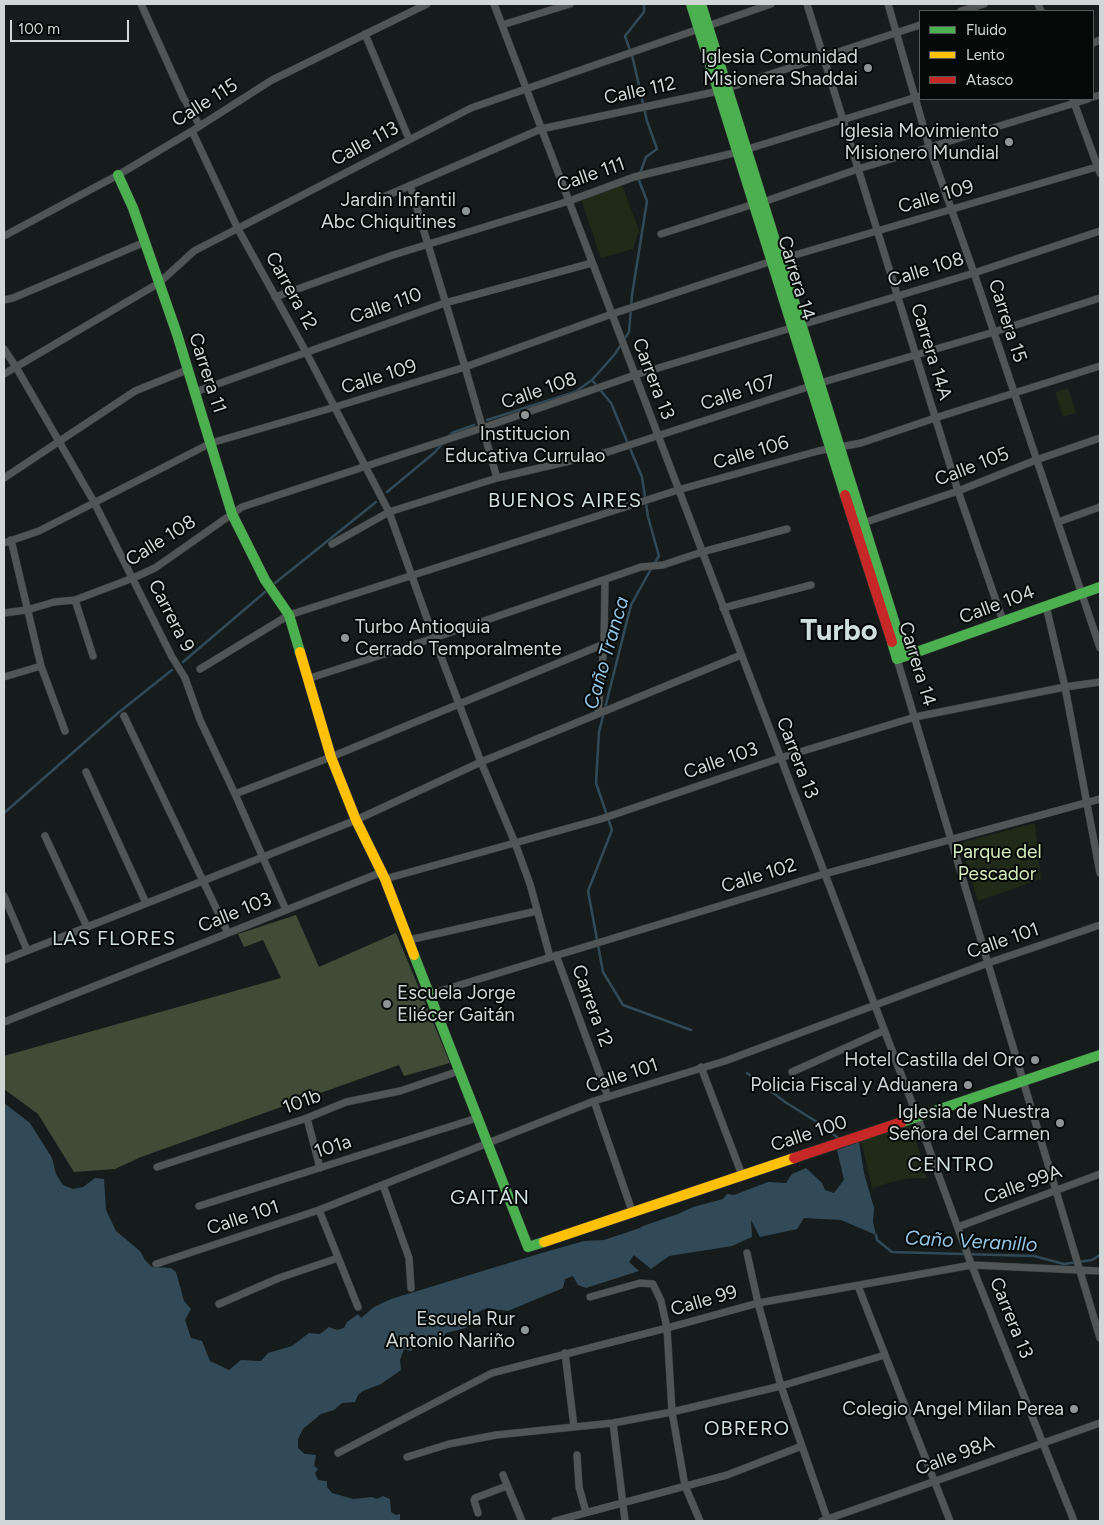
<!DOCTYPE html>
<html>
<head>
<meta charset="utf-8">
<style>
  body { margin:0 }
  #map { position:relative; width:1104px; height:1525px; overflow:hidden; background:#151c1b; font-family:Figtree,sans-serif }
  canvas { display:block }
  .frame { position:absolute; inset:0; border:5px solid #cfd8d6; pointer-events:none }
  .legend { position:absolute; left:919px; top:10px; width:175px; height:90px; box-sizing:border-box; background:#040807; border:1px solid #555b5a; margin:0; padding:6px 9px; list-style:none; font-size:15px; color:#cfd8d6 }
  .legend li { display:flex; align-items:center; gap:10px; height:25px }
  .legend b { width:25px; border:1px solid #555b5a }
  .scale { position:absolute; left:10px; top:20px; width:119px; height:22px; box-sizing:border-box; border:2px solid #cfd8d6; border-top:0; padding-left:6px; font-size:15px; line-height:18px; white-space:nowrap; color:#cfd8d6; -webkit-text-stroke:4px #040807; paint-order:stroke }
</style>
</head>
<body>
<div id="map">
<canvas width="1104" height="1525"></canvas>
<div class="frame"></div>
<ul class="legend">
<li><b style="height:6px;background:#4caf50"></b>Fluido</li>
<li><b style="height:6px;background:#ffc107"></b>Lento</li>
<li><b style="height:6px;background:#c62828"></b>Atasco</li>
</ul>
<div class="scale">100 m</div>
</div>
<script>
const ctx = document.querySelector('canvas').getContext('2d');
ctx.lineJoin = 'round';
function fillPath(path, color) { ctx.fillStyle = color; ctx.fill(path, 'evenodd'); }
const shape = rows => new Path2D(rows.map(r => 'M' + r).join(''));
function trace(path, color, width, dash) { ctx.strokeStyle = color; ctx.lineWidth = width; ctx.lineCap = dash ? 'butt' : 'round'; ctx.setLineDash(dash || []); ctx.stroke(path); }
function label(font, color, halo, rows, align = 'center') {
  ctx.font = font + ' Figtree,sans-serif'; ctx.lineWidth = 4; ctx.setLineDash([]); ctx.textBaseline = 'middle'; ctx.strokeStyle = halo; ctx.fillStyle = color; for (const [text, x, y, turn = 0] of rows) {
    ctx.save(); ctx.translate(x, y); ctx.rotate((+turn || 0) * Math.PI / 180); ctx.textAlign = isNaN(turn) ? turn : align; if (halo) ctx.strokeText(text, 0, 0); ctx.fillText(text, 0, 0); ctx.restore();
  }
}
fillPath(shape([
  [622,185,639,230,633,249,601,258,581,199],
  [1068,388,1076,413,1063,417,1055,392],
  [1035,823,1041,879,978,901,960,843],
  [911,1123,927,1178,911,1178,895,1181,872,1188,861,1140]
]), '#1f2a18');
fillPath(shape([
  [296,915,319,967,396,933,450,1063,404,1076,399,1065,141,1157,115,1169,74,1172,38,1114,4,1089,4,1056,281,978,263,940,244,947,238,934]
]), '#404c38');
fillPath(shape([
  [4,1103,30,1123,52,1158,56,1174,63,1185,73,1189,83,1187,95,1178,104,1179,106,1210,116,1231,140,1251,145,1260,152,1267,171,1268,176,1272,184,1301,191,1309,185,1320,191,1338,202,1341,210,1361,229,1370,241,1360,261,1361,268,1353,292,1346,309,1333,320,1334,329,1327,337,1330,344,1328,347,1322,358,1314,361,1318,374,1307,391,1299,545,1252,584,1241,604,1240,640,1228,643,1226,678,1214,693,1207,723,1199,727,1194,734,1195,768,1182,786,1183,792,1174,806,1168,822,1183,825,1190,834,1193,844,1180,837,1150,859,1142,864,1173,874,1208,873,1222,876,1235,841,1220,804,1218,797,1229,760,1237,751,1220,752,1237,732,1246,669,1256,651,1269,634,1255,629,1262,639,1271,586,1288,578,1285,573,1276,565,1279,563,1288,508,1311,487,1308,469,1316,466,1328,446,1333,437,1344,430,1345,418,1340,411,1351,404,1349,400,1360,401,1370,381,1384,363,1391,358,1395,355,1402,342,1403,334,1410,321,1414,303,1429,298,1439,298,1448,305,1454,316,1455,314,1466,318,1469,315,1473,318,1480,327,1481,327,1487,332,1493,353,1499,372,1497,377,1499,383,1496,390,1499,391,1512,396,1515,400,1514,400,1520,403,1521,4,1521]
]), '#324a58');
trace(shape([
  [640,173,646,157,657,149,647,121,633,59,625,36,644,12,644,4],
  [638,178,647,201,632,295,629,332,615,354,592,380,611,403,642,477,648,517,659,556,654,564],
  [487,420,575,392,592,380],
  [449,436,452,433,474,425],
  [387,492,434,453,442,444],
  [651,569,631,605,599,732,596,783,612,830,588,891,603,972,623,1005,691,1030],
  [275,583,376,502],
  [183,662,265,592],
  [4,813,118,713,172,670],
  [747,1073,785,1102,825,1127,839,1139],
  [876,1235,877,1240,892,1252,1034,1256,1064,1264,1092,1260,1100,1255]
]), '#324a58', 2.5);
const street = shape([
  [141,4,183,97,200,126],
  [494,4,917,1116,970,1261,1074,1521],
  [807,4,958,491,1003,621],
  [888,4,929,146,974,273,1100,648],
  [1038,4,1041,11],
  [961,11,984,4],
  [502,25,570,4],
  [365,34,409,139],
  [1093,43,1100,40],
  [1093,97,1100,95],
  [1073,100,1100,173],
  [192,131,238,229,306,352,389,512,434,638,481,762,515,843,530,884,550,957],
  [410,185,465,367,497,478],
  [372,202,541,129,719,91,920,25],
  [763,202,858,169,1088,99],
  [661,234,754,204],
  [4,236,118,175,192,131,272,80,427,4],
  [781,259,1100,166],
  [275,297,393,255,569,201,634,177,738,152,920,96],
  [4,300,13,298,145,242],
  [4,349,16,367,94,502,172,657,185,678,200,720,235,794,286,910],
  [4,374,159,283,194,251,471,108,771,4],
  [195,392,445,303,592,263],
  [4,478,135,391,187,370],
  [1058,522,1100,507],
  [860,524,958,491,1036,460,1100,438],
  [11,540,41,666,65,731],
  [4,543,39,531,211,443,335,407,465,367,612,314,772,261],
  [332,544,389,512,497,478,608,452,820,383,994,332,1100,298],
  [75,600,93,656],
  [1046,606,1065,687,1100,873],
  [723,608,811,585],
  [4,613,27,610,54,602,75,600,133,578,155,568,242,507,482,428,635,375,974,273,1100,231],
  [897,659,1100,1338],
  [200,669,289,615,678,490,818,451,861,443,935,418,1100,366],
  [4,677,41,666],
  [307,679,434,638,641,567,663,565,702,552,787,529],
  [598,713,604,644],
  [124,716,228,933],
  [86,772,146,903],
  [235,794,331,757,604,644,605,580],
  [45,836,87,927],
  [385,879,601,819,780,758,915,717,1065,687,1100,682],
  [4,896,27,950],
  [409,940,537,911],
  [556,955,608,1097],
  [4,960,356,820,481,762,741,655],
  [430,994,824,874,1100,799],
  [4,1022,382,872],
  [701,1067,742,1175],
  [792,1072,883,1031],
  [594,1101,632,1211],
  [307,1118,320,1168],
  [157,1167,307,1118,346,1102,400,1091,459,1071],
  [383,1185,409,1258,411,1288],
  [199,1206,477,1118],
  [319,1210,358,1307],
  [958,1227,1100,1174],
  [747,1253,758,1303,781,1386,828,1521],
  [156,1264,319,1210,594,1101,725,1061,988,963,1100,925],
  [858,1286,950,1521],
  [590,1297,640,1283,653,1284,661,1301,667,1328,672,1412,685,1486,700,1521],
  [219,1304,279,1278,338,1258],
  [565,1353,574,1427],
  [613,1423,625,1521],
  [338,1453,492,1373,667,1328,758,1303,972,1265,1100,1271],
  [577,1455,579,1487,586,1512],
  [407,1457,449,1444,496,1435,613,1423,672,1412,781,1386,885,1355],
  [503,1475,522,1521],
  [478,1513,474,1500,475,1498,507,1486],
  [555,1521,727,1475,802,1446],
  [822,1521,1100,1423]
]);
const fast = shape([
  [691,4,845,495],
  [701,4,905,656],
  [118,175,133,208,177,334,232,514,265,580,289,615,300,652],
  [892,642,897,659,1100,587],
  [414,955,528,1247,544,1242],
  [902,1122,1100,1055]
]);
const slow = shape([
  [300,652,331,757,356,820,385,879,414,955],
  [544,1242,794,1158]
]);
const jam = shape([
  [845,495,892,642],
  [794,1158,902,1122]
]);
trace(street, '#333837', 8);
trace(fast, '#333837', 11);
trace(slow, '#333837', 11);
trace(jam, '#333837', 11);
trace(street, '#505555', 7);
trace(fast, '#4caf50', 10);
trace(slow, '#ffc107', 10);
trace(jam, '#c62828', 10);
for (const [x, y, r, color] of [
  [868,68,5,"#8e9695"],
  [1009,142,5,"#8e9695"],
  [466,211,5,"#8e9695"],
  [525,415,5,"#8e9695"],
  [345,638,5,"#8e9695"],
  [387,1004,5,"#8e9695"],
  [1035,1060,5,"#8e9695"],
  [968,1085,5,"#8e9695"],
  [1060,1123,5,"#8e9695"],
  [525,1330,5,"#8e9695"],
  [1074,1409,5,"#8e9695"]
]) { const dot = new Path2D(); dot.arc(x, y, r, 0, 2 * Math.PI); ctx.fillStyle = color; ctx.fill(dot); trace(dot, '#040807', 2); }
label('19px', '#cfd8d6', '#040807', [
  ["Iglesia Comunidad",858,57],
  ["Misionera Shaddai",858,79],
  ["Iglesia Movimiento",999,131],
  ["Misionero Mundial",999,153],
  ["Jardin Infantil",456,200],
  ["Abc Chiquitines",456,222],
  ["Institucion",525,434,"center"],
  ["Educativa Currulao",525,456,"center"],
  ["Turbo Antioquia",355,627,"left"],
  ["Cerrado Temporalmente",355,649,"left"],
  ["Escuela Jorge",397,993,"left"],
  ["Eliécer Gaitán",397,1015,"left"],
  ["Hotel Castilla del Oro",1025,1060],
  ["Policia Fiscal y Aduanera",958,1085],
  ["Iglesia de Nuestra",1050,1112],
  ["Señora del Carmen",1050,1134],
  ["Escuela Rur",515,1319],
  ["Antonio Nariño",515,1341],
  ["Colegio Angel Milan Perea",1064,1409]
], 'right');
label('19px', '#cfd8d6', '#040807', [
  ["Calle 112",640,91,-12],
  ["Calle 115",205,103,-32],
  ["Calle 113",365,144,-28],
  ["Calle 111",591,175,-19],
  ["Calle 109",936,197,-16],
  ["Calle 108",926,270,-17],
  ["Carrera 14",796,278,73],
  ["Carrera 12",291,291,61],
  ["Calle 110",386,306,-19],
  ["Carrera 15",1007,321,72],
  ["Carrera 14A",931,352,73],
  ["Carrera 11",207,373,72],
  ["Calle 109",379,377,-17],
  ["Carrera 13",653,379,69],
  ["Calle 108",539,391,-19],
  ["Calle 107",738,393,-18],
  ["Calle 106",751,453,-16],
  ["Calle 105",972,467,-21],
  ["Calle 108",161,541,-32],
  ["Calle 104",997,605,-20],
  ["Carrera 9",171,616,63],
  ["Carrera 14",917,664,73],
  ["Carrera 13",797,758,69],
  ["Calle 103",721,761,-19],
  ["Calle 102",759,876,-17],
  ["Calle 103",235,913,-22],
  ["Calle 101",1003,941,-19],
  ["Carrera 12",592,1006,70],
  ["Calle 101",622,1076,-18],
  ["101b",302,1102,-20],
  ["Calle 100",809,1134,-18],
  ["101a",333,1147,-18],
  ["Calle 99A",1023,1185,-20],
  ["Calle 101",243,1218,-18],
  ["Calle 99",704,1301,-16],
  ["Carrera 13",1011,1318,68],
  ["Calle 98A",955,1456,-20]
]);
label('19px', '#d3edbc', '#040807', [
  ["Parque del",997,852],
  ["Pescador",997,874]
]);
ctx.letterSpacing = '1px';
label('20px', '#cfdfdc', '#040807', [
  ["BUENOS AIRES",565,501],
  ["LAS FLORES",114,939],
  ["CENTRO",951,1165],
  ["GAITÁN",490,1198],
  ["OBRERO",747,1429]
]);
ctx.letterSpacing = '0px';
label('italic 20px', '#94c6e7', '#040807', [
  ["Caño Tranca",607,653,-74],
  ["Caño Veranillo",971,1242,3]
]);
label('bold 29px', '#cfdfdc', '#040807', [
  ["Turbo",839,632]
]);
</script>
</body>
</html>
